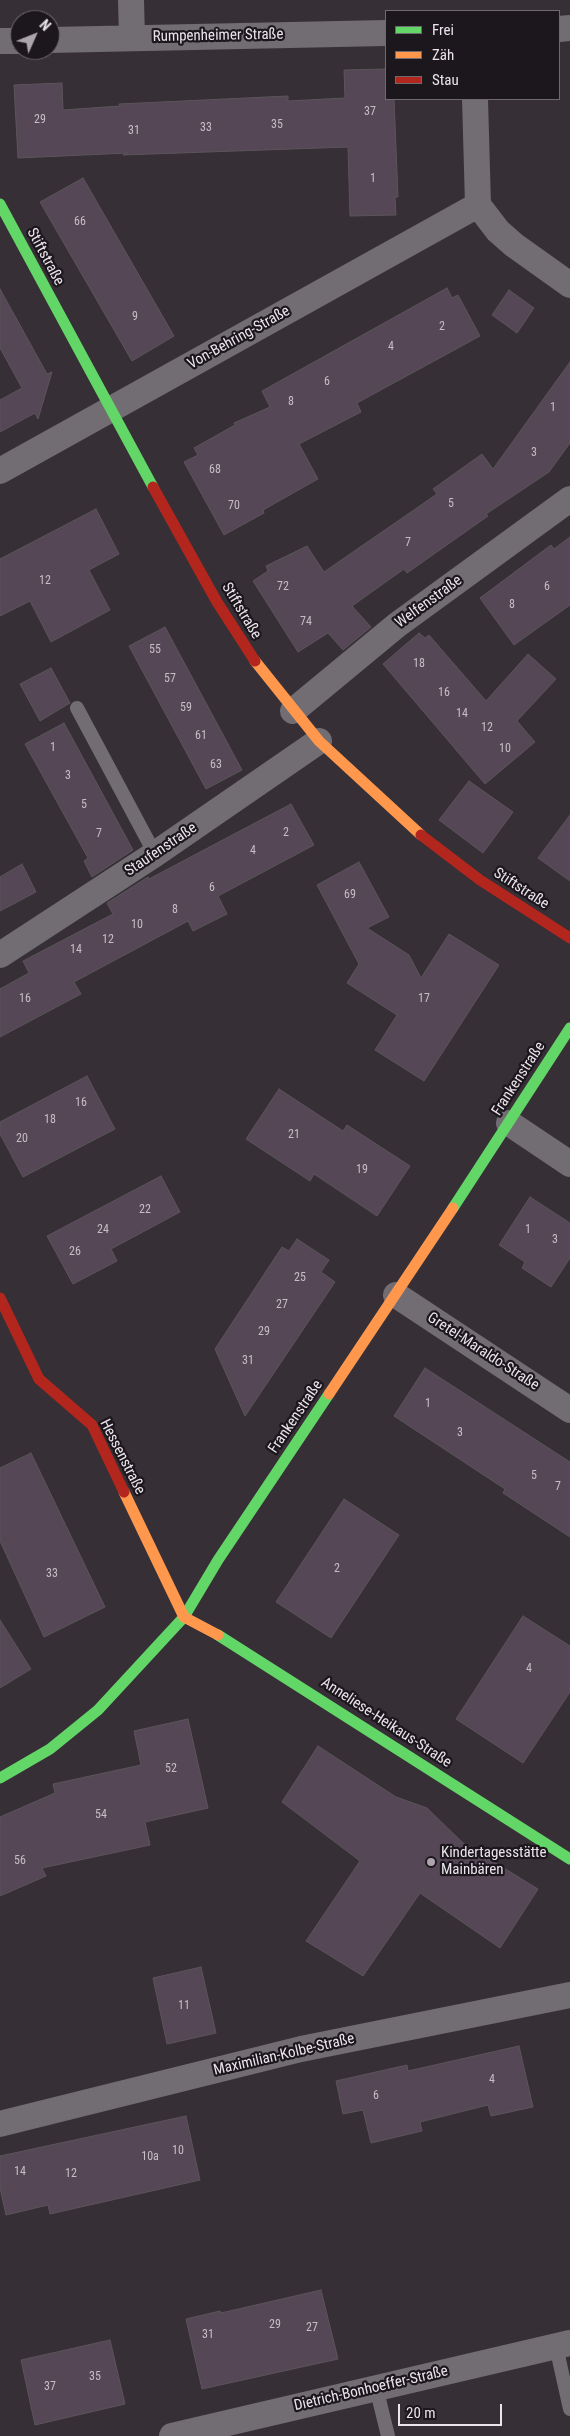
<!DOCTYPE html>
<html>
<head>
<meta charset="utf-8">
<style>
  body { margin:0 }
  #map { position:relative; width:570px; height:2436px; overflow:hidden; background:#362f36; font-family:"Roboto Condensed",sans-serif }
  canvas { display:block }
  .legend { position:absolute; left:385px; top:10px; width:175px; height:90px; box-sizing:border-box; background:#1c171d; border:1px solid #6f6970; margin:0; padding:6px 9px; list-style:none; font-size:15px; color:#ebe4ec }
  .legend li { display:flex; align-items:center; gap:10px; height:25px }
  .legend b { width:25px; border:1px solid #6f6970 }
  .north { position:absolute; left:10px; top:10px; width:50px; height:50px; box-sizing:border-box; background:#1c171d; border:1px solid #6f6970; border-radius:50%; rotate:46deg; font-size:14px; font-weight:700; line-height:20px; text-align:center; color:#ebe4ec }
  .north::after { content:''; display:block; margin:auto; width:18px; height:22px; background:#aca5ac; clip-path:polygon(50% 0,100% 100%,50% 72%,0 100%) }
  .scale { position:absolute; left:398px; top:2404px; width:104px; height:22px; box-sizing:border-box; border:2px solid #ebe4ec; border-top:0; padding-left:6px; font-size:15px; line-height:18px; white-space:nowrap; color:#ebe4ec; -webkit-text-stroke:4px #1c171d; paint-order:stroke }
</style>
</head>
<body>
<div id="map">
<canvas width="570" height="2436"></canvas>
<ul class="legend">
<li><b style="height:6px;background:#63d668"></b>Frei</li>
<li><b style="height:6px;background:#ff974d"></b>Zäh</li>
<li><b style="height:6px;background:#b3261e"></b>Stau</li>
</ul>
<div class="north">N</div>
<div class="scale">20 m</div>
</div>
<script>
const ctx = document.querySelector('canvas').getContext('2d');
ctx.lineJoin = 'round';
function fillPath(path, color) { ctx.fillStyle = color; ctx.fill(path, 'evenodd'); }
const shape = rows => new Path2D(rows.map(r => 'M' + r).join(''));
function trace(path, color, width, dash) { ctx.strokeStyle = color; ctx.lineWidth = width; ctx.lineCap = dash ? 'butt' : 'round'; ctx.setLineDash(dash || []); ctx.stroke(path); }
function label(font, color, halo, rows, align = 'center') {
  ctx.font = font + ' "Roboto Condensed",sans-serif'; ctx.lineWidth = 4.5; ctx.setLineDash([]); ctx.textBaseline = 'middle'; ctx.strokeStyle = halo; ctx.fillStyle = color; for (const [text, x, y, turn = 0] of rows) {
    ctx.save(); ctx.translate(x, y); ctx.rotate((+turn || 0) * Math.PI / 180); ctx.textAlign = isNaN(turn) ? turn : align; if (halo) ctx.strokeText(text, 0, 0); ctx.fillText(text, 0, 0); ctx.restore();
  }
}
const building = shape([
  [386,69,386,99,394,99,398,197,395,197,396,215,350,216,348,147,123,155,128,153,18,158,14,85,62,83,63,110,120,106,119,104,288,96,288,101,345,98,344,70,386,69],
  [83,178,174,336,132,361,40,202,83,178],
  [447,288,452,298,458,295,480,336,357,403,361,412,299,444,318,479,263,510,264,513,224,535,184,462,198,455,194,448,235,425,234,423,270,407,262,391,447,288],
  [0,289,47,374,52,372,38,419,35,413,0,432,0,400,22,388,0,348,0,289],
  [509,290,534,308,517,333,492,315,509,290],
  [570,362,570,443,549,472,486,514,488,516,407,573,404,569,352,606,371,627,343,650,328,633,298,652,253,581,268,571,266,566,307,546,324,572,437,494,433,489,482,454,493,469,570,362],
  [96,509,119,554,89,570,110,610,51,642,30,601,0,616,0,559,96,509],
  [570,537,570,605,514,645,480,598,551,545,554,549,570,537],
  [165,627,242,770,206,789,129,646,165,627],
  [419,633,425,638,429,635,486,701,528,654,556,679,517,721,535,742,485,784,383,664,419,633],
  [51,668,70,703,40,721,20,684,51,668],
  [64,723,133,850,92,877,84,861,88,858,25,744,64,723],
  [469,781,513,812,483,853,439,820,469,781],
  [291,804,314,845,218,896,227,914,193,931,188,921,74,982,81,994,0,1037,0,989,29,973,23,961,113,914,107,903,148,877,149,879,291,804],
  [570,815,570,881,538,858,570,815],
  [359,862,389,917,367,928,409,955,421,978,449,934,499,965,424,1081,375,1050,397,1015,347,983,359,964,317,885,359,862],
  [22,864,36,892,0,911,0,877,22,864],
  [87,1076,115,1129,23,1177,0,1134,0,1122,87,1076],
  [279,1089,343,1131,347,1125,410,1166,377,1216,314,1174,310,1181,246,1139,279,1089],
  [161,1176,180,1212,111,1249,117,1261,73,1284,47,1236,161,1176],
  [530,1197,570,1223,570,1258,551,1287,522,1268,525,1262,499,1245,530,1197],
  [297,1239,329,1260,321,1272,335,1282,245,1416,215,1349,282,1247,289,1251,297,1239],
  [425,1368,570,1462,570,1537,503,1493,505,1489,394,1416,425,1368],
  [31,1453,105,1607,44,1637,0,1541,0,1468,31,1453],
  [344,1499,399,1535,331,1638,276,1602,344,1499],
  [523,1616,570,1646,570,1692,523,1763,456,1719,523,1616],
  [0,1620,31,1669,0,1688,0,1620],
  [188,1719,208,1808,145,1822,150,1845,42,1868,46,1876,0,1896,0,1817,55,1793,53,1784,141,1765,134,1731,188,1719],
  [318,1746,396,1797,427,1808,463,1843,538,1889,500,1948,420,1893,363,1976,306,1941,360,1861,282,1802,318,1746],
  [201,1967,216,2033,167,2044,153,1978,201,1967],
  [519,2046,533,2107,491,2116,488,2105,420,2122,422,2131,371,2143,363,2110,343,2114,336,2081,407,2065,408,2071,519,2046],
  [186,2116,200,2180,50,2214,48,2205,6,2215,0,2188,0,2156,186,2116],
  [321,2290,338,2359,202,2389,186,2319,220,2311,221,2313,321,2290],
  [110,2340,125,2404,35,2425,21,2360,110,2340]
]);
fillPath(building, '#554756');
trace(building, '#5b555b', 1);
trace(shape([
  [77,708,155,854],
  [556,2346,570,2409],
  [376,2387,388,2436]
]), '#726d72', 14);
trace(shape([
  [131,0,132,38],
  [559,29,570,28],
  [50,40,386,33],
  [0,41,20,41],
  [475,99,478,205,498,231,514,245,570,285],
  [0,471,478,205],
  [293,711,397,625,570,499],
  [0,955,155,854,319,741],
  [509,1123,570,1164],
  [396,1295,570,1410],
  [0,2124,301,2049,570,1995],
  [172,2436,570,2343]
]), '#726d72', 26);
trace(shape([
  [0,204,153,487],
  [453,1208,570,1028],
  [218,1635,570,1859],
  [0,1778,50,1749,98,1710,184,1617,218,1560,329,1394]
]), '#63d668', 11);
trace(shape([
  [255,661,319,741,421,835],
  [329,1394,453,1208],
  [124,1492,184,1617,218,1635]
]), '#ff974d', 11);
trace(shape([
  [153,487,217,602,255,661],
  [421,835,480,880,570,938],
  [0,1298,39,1379,92,1425,124,1492]
]), '#b3261e', 11);
for (const [x, y, r, color] of [
  [431,1862,5,"#aca5ac"]
]) { const dot = new Path2D(); dot.arc(x, y, r, 0, 2 * Math.PI); ctx.fillStyle = color; ctx.fill(dot); trace(dot, '#1c171d', 2); }
label('12px', '#c6bdc6', null, [
  ["37",370,112],
  ["29",40,120],
  ["35",277,125],
  ["33",206,128],
  ["31",134,131],
  ["1",373,179],
  ["66",80,222],
  ["9",135,317],
  ["2",442,327],
  ["4",391,347],
  ["6",327,382],
  ["8",291,402],
  ["1",553,408],
  ["3",534,453],
  ["68",215,470],
  ["5",451,504],
  ["70",234,506],
  ["7",408,543],
  ["12",45,581],
  ["72",283,587],
  ["6",547,587],
  ["8",512,605],
  ["74",306,622],
  ["55",155,650],
  ["18",419,664],
  ["57",170,679],
  ["16",444,693],
  ["59",186,708],
  ["14",462,714],
  ["12",487,728],
  ["61",201,736],
  ["1",53,748],
  ["10",505,749],
  ["63",216,765],
  ["3",68,776],
  ["5",84,805],
  ["2",286,833],
  ["7",99,834],
  ["4",253,851],
  ["6",212,888],
  ["69",350,895],
  ["8",175,910],
  ["10",137,925],
  ["12",108,940],
  ["14",76,950],
  ["16",25,999],
  ["17",424,999],
  ["16",81,1103],
  ["18",50,1120],
  ["21",294,1135],
  ["20",22,1139],
  ["19",362,1170],
  ["22",145,1210],
  ["24",103,1230],
  ["1",528,1230],
  ["3",555,1240],
  ["26",75,1252],
  ["25",300,1278],
  ["27",282,1305],
  ["29",264,1332],
  ["31",248,1361],
  ["1",428,1404],
  ["3",460,1433],
  ["5",534,1476],
  ["7",558,1487],
  ["2",337,1569],
  ["33",52,1574],
  ["4",529,1669],
  ["52",171,1769],
  ["54",101,1815],
  ["56",20,1861],
  ["11",184,2006],
  ["4",492,2080],
  ["6",376,2096],
  ["10",178,2151],
  ["10a",150,2157],
  ["14",20,2172],
  ["12",71,2174],
  ["29",275,2325],
  ["27",312,2328],
  ["31",208,2335],
  ["35",95,2377],
  ["37",50,2387]
]);
label('15px', '#ebe4ec', '#1c171d', [
  ["Rumpenheimer Straße",218,36,-1],
  ["Stiftstraße",45,257,62],
  ["Von-Behring-Straße",239,338,-29],
  ["Welfenstraße",429,602,-36],
  ["Stiftstraße",241,611,59],
  ["Staufenstraße",161,850,-34],
  ["Stiftstraße",521,889,33],
  ["Frankenstraße",519,1079,-57],
  ["Gretel-Maraldo-Straße",483,1352,33],
  ["Frankenstraße",296,1417,-56],
  ["Hessenstraße",122,1457,63],
  ["Anneliese-Heikaus-Straße",386,1723,33],
  ["Maximilian-Kolbe-Straße",284,2055,-13],
  ["Dietrich-Bonhoeffer-Straße",371,2389,-13]
]);
label('15px', '#ebe4ec', '#1c171d', [
  ["Kindertagesstätte",441,1853],
  ["Mainbären",441,1870]
], 'left');
</script>
</body>
</html>
